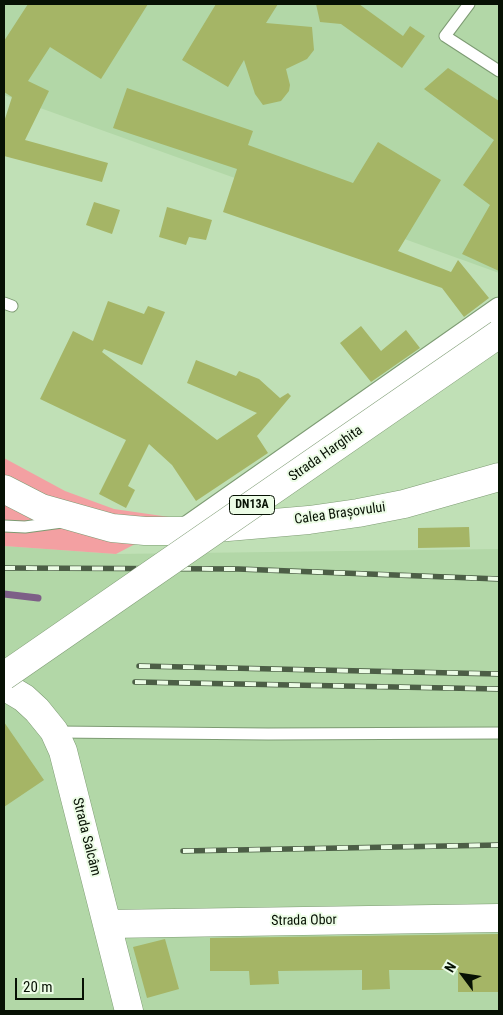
<!DOCTYPE html>
<html>
<head>
<meta charset="utf-8">
<style>
  body { margin:0 }
  #map { position:relative; width:503px; height:1015px; overflow:hidden; background:#c0e0b6; font-family:"Roboto Condensed",sans-serif }
  canvas { display:block }
  .frame { position:absolute; inset:0; border:5px solid #071104; pointer-events:none }
  .north { position:absolute; left:438px; top:950px; width:50px; height:50px; -webkit-text-stroke:4px #ecfce6; paint-order:stroke; rotate:301deg; font-size:14px; font-weight:700; line-height:20px; text-align:center; color:#071104 }
  .north::after { content:''; display:block; margin:auto; width:18px; height:22px; background:#071104; clip-path:polygon(50% 0,100% 100%,50% 72%,0 100%) }
  .scale { position:absolute; left:15px; top:978px; width:69px; height:22px; box-sizing:border-box; border:2px solid #071104; border-top:0; padding-left:6px; font-size:15px; line-height:18px; white-space:nowrap; color:#071104; -webkit-text-stroke:4px #ecfce6; paint-order:stroke }
</style>
</head>
<body>
<div id="map">
<canvas width="503" height="1015"></canvas>
<div class="frame"></div>
<div class="north">N</div>
<div class="scale">20 m</div>
</div>
<script>
const ctx = document.querySelector('canvas').getContext('2d');
ctx.lineJoin = 'round';
function fillPath(path, color) { ctx.fillStyle = color; ctx.fill(path, 'evenodd'); }
const shape = rows => new Path2D(rows.map(r => 'M' + r).join(''));
function trace(path, color, width, dash) { ctx.strokeStyle = color; ctx.lineWidth = width; ctx.lineCap = dash ? 'butt' : 'round'; ctx.setLineDash(dash || []); ctx.stroke(path); }
function label(font, color, halo, rows, align = 'center') {
  ctx.font = font + ' "Roboto Condensed",sans-serif'; ctx.lineWidth = 4; ctx.setLineDash([]); ctx.textBaseline = 'middle'; ctx.strokeStyle = halo; ctx.fillStyle = color; for (const [text, x, y, turn = 0] of rows) {
    ctx.save(); ctx.translate(x, y); ctx.rotate((+turn || 0) * Math.PI / 180); ctx.textAlign = isNaN(turn) ? turn : align; if (halo) ctx.strokeText(text, 0, 0); ctx.fillText(text, 0, 0); ctx.restore();
  }
}
fillPath(shape([
  [4,4,499,4,499,273,4,95],
  [4,546,116,554,499,549,499,1011,4,1011]
]), '#b2d7a7');
fillPath(shape([
  [4,458,65,491,114,509,183,519,116,554,4,546]
]), '#f3a0a2');
trace(shape([
  [4,594,38,598]
]), '#7d5f87', 7);
fillPath(shape([
  [28,4,148,4,101,79,50,47,28,81,49,91,25,140,108,163,102,182,4,156,4,122,12,97,4,92,4,41],
  [216,4,278,4,266,23,312,27,314,50,307,59,286,69,290,85,289,91,281,101,263,105,255,94,244,60,228,87,182,60],
  [316,4,359,4,403,36,410,26,425,36,402,68,341,24,320,22],
  [448,68,499,101,499,271,462,254,490,205,463,185,494,140,424,89],
  [127,88,253,131,248,145,353,183,378,142,441,180,398,251,451,272,458,260,489,298,464,317,442,288,223,212,237,169,113,128],
  [94,202,120,210,112,234,86,225],
  [167,207,212,220,206,240,189,237,186,245,159,237],
  [108,301,144,314,148,306,165,312,142,365,104,349,102,352,217,440,257,413,187,383,196,360,236,376,239,371,259,379,280,398,288,393,291,396,257,436,268,453,196,501,172,465,149,444,128,486,135,490,126,508,99,494,126,440,40,399,73,331,93,341],
  [361,326,381,351,406,330,420,348,371,382,340,343],
  [469,527,470,547,418,548,418,528],
  [4,722,44,780,4,807],
  [499,934,499,992,458,992,458,970,389,970,390,989,362,990,362,970,278,971,279,984,250,985,249,971,210,971,210,938],
  [165,939,179,989,147,998,133,947]
]), '#a5b566');
const lane = shape([
  [469,4,445,36,499,71],
  [4,303,12,306],
  [4,526,25,527,62,522],
  [56,732,268,734,499,733]
]);
const street = shape([
  [181,531,499,308]
]);
const secondary = shape([
  [4,686,24,698,37,710,54,731,63,751,129,1011],
  [108,924,499,918]
]);
const primary = shape([
  [4,489,41,508,112,528,145,531,181,531,309,520,358,513,404,504,499,477]
]);
trace(lane, '#7d9b73', 13);
trace(street, '#7d9b73', 23);
trace(secondary, '#7d9b73', 29);
trace(primary, '#7d9b73', 29);
trace(lane, '#fff', 11);
trace(street, '#fff', 21);
trace(secondary, '#fff', 28);
trace(primary, '#fff', 28);
const rail = shape([
  [4,568,238,569,499,579],
  [139,666,499,674],
  [135,682,499,689],
  [183,851,499,845]
]);
trace(rail, '#4c5e46', 5.5);
trace(rail, '#ecfce6', 4, [11]);
const primaryBridge = shape([
  [4,676,499,334]
]);
trace(primaryBridge, '#7d9b73', 29, []);
trace(primaryBridge, '#fff', 28);
for (const [x, y, w] of [
  [252,505,45]
]) { const box = new Path2D(); box.roundRect(x - w / 2, y - 9.5, w, 19, 4); ctx.fillStyle = '#ecfce6'; ctx.fill(box); trace(box, '#071104', 1); }
label('bold 12px', '#071104', null, [
  ["DN13A",252,505]
]);
label('14px', '#071104', '#ecfce6', [
  ["Strada Harghita",326,454,-35],
  ["Calea Brașovului",340,514,-8],
  ["Strada Salcâm",86,837,76],
  ["Strada Obor",304,921,-1]
]);
</script>
</body>
</html>
